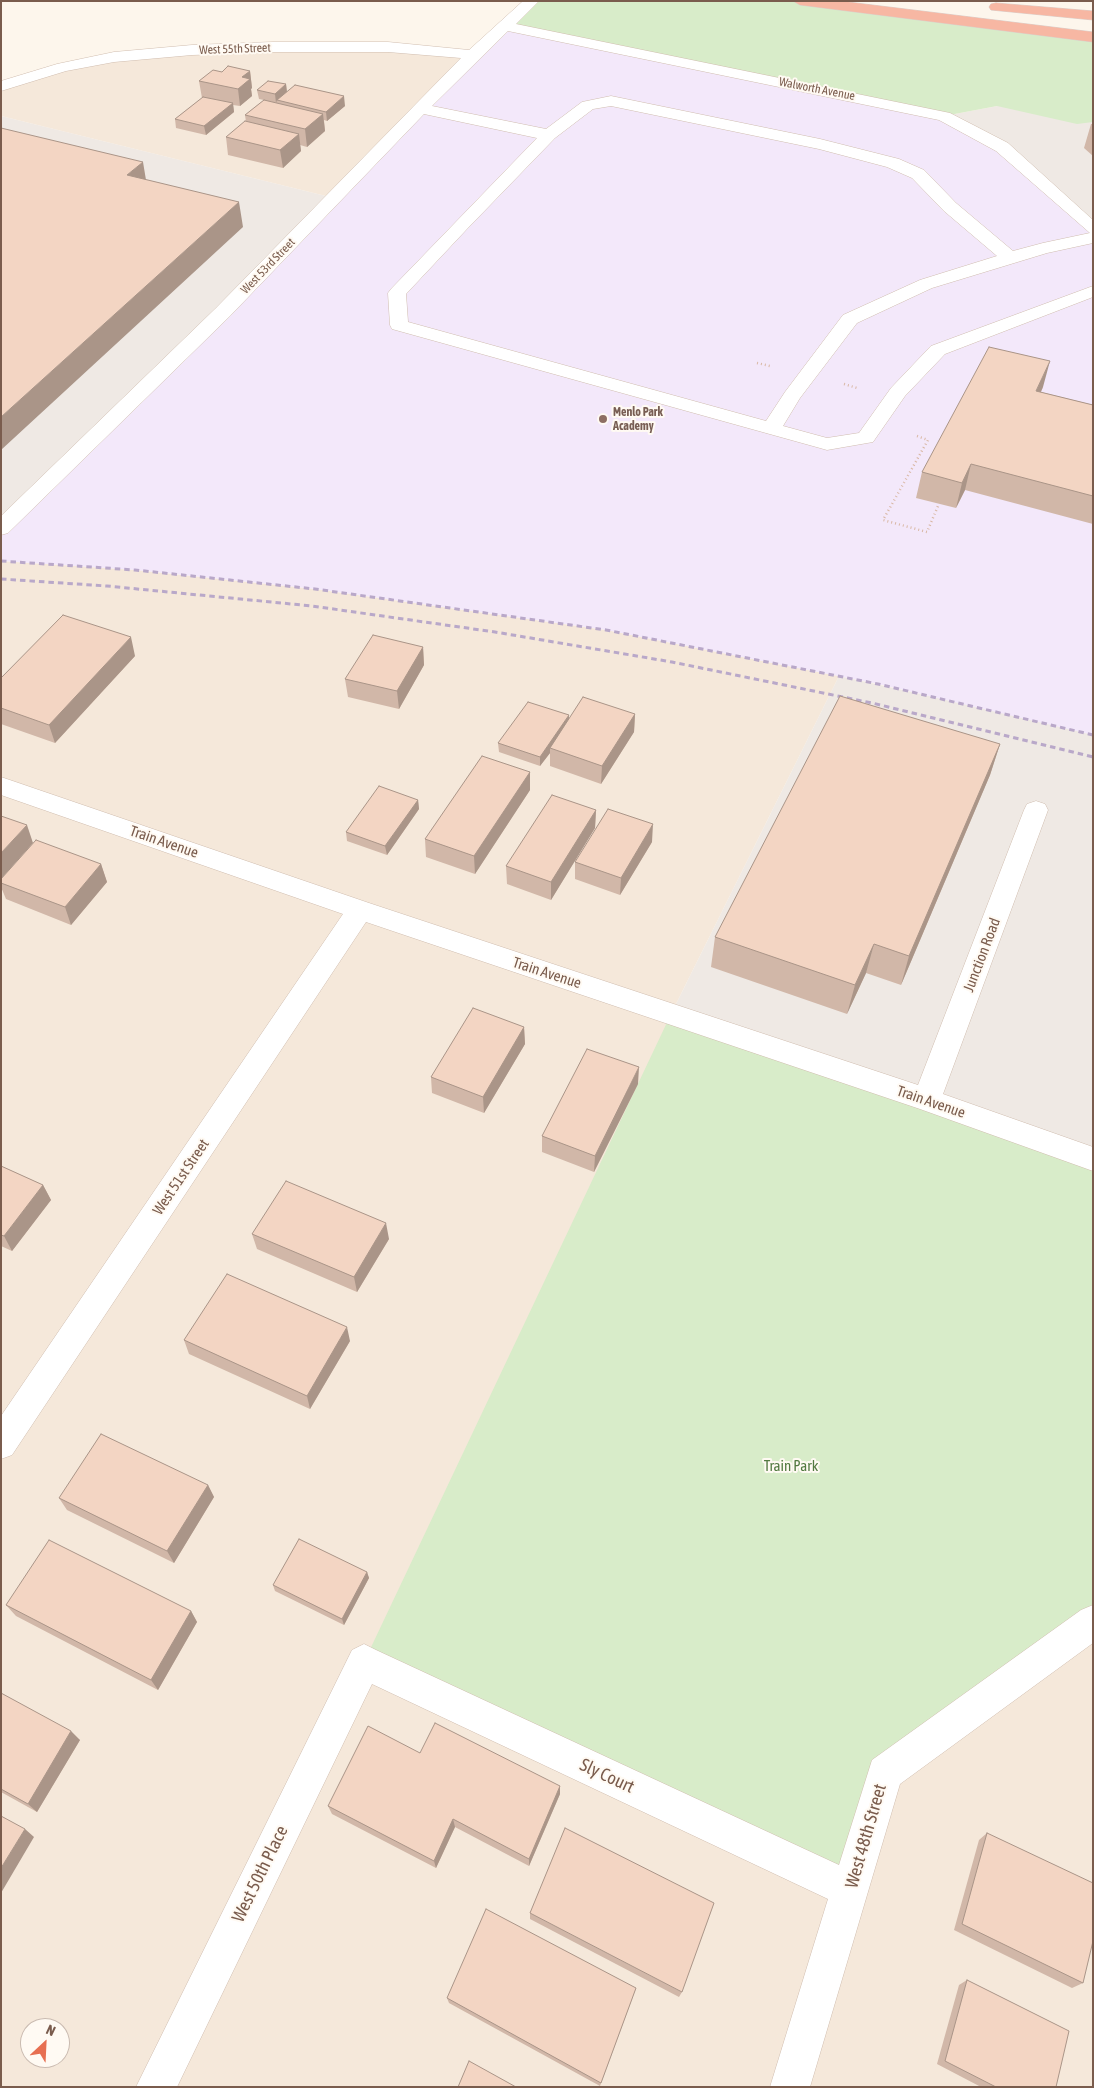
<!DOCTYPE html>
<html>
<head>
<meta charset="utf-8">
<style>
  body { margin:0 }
  #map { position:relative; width:1094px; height:2088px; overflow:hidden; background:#fdf6ec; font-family:"Asap Condensed",sans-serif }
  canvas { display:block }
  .frame { position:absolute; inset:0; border:2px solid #7a5c4d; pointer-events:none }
  .north { position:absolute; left:20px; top:2018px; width:50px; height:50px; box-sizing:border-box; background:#fffaf3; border:1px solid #cabbb1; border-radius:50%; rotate:25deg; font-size:14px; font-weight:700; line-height:20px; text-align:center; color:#7a5c4d }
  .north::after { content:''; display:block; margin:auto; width:18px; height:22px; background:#e76f51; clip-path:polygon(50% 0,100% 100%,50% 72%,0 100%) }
</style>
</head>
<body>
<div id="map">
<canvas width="1094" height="2088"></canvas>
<div class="frame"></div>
<div class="north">N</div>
</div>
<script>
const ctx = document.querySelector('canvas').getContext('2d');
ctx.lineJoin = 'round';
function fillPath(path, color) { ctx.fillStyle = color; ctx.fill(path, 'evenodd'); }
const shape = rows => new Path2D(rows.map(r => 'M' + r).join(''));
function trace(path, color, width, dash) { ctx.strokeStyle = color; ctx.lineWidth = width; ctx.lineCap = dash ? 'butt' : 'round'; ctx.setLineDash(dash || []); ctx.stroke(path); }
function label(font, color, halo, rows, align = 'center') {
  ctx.font = font + ' "Asap Condensed",sans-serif'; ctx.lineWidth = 4; ctx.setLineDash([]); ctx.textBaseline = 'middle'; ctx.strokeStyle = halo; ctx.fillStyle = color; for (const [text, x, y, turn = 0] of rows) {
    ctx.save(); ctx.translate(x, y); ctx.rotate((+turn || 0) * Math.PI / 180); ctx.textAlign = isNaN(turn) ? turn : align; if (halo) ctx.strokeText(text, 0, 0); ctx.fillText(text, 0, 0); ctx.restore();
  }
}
fillPath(shape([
  [273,47,473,55,334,198,1,116,1,86,114,57],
  [1,561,135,570,315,589,606,630,839,676,671,1014,1093,1159,1093,2087,1,2087],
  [30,2028,60,2028,60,2058,30,2058]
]), '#f5e8da');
fillPath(shape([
  [1093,88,1093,229,944,116],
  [1,116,334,198,1,528],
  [839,676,1010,714,1093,735,1093,1159,671,1014]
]), '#efe9e4');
fillPath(shape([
  [505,26,878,101,975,131,1093,229,1093,735,878,684,606,630,315,589,135,570,1,561,1,527]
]), '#f3e8fa');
fillPath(shape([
  [532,1,800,1,1093,37,1093,122,1077,124,997,106,944,116,505,26],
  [671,1014,1093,1159,1093,1622,885,1773,851,1890,364,1662]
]), '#d8ecc9');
const minor = shape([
  [523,1,539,1,516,24,950,113,1008,143,1093,220,1093,243,1047,253,932,288,857,323,800,398,783,426,827,438,859,433,891,388,931,346,1093,286,1093,297,945,354,905,396,873,442,827,450,820,448,392,329,390,325,388,293,391,289,537,138,424,114,230,316,8,533,1,535,1,516,216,308,461,58,388,52,273,52,192,55,114,62,66,71,1,91,1,81,57,64,114,52,192,45,273,42,388,42,469,50,523,1],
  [508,31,939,120,996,151,1090,233,1043,243,1013,251,956,203,924,170,899,159,820,139,611,96,582,102,546,129,432,106,508,31],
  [611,106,819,149,887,167,912,178,944,211,997,256,920,280,843,315,785,392,766,421,408,322,406,294,467,229,555,138,593,109,611,106],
  [1,777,369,903,918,1085,1024,810,1027,804,1036,801,1045,804,1048,810,943,1094,1093,1147,1093,1171,920,1109,366,922,12,1455,1,1459,1,1416,343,914,1,795,1,777],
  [1093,1605,1093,1643,900,1784,810,2087,770,2087,828,1899,372,1684,177,2087,136,2087,352,1650,364,1644,376,1650,839,1865,872,1760,1081,1610,1093,1605]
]);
const highway = shape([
  [793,1,840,1,1093,32,1093,42,800,5,793,1],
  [996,3,1093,11,1093,20,991,10,989,7,991,4,996,3]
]);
trace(minor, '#d1beb0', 1);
trace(highway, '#dad1cd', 1);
trace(shape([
  [757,363,770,366],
  [844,384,857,388],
  [917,436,928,440,883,520,927,532,938,506]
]), '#d9b8a5', 2.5, [1, 3]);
fillPath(minor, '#fff');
fillPath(highway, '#f7b7a3');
trace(shape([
  [1,561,135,570,315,589,606,630,878,684,1093,735],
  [1,579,107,586,312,606,495,632,672,662,872,703,1093,757]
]), '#b9a8c9', 3, [5.5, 4]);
fillPath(shape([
  [250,71,252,88,251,89,252,96,240,106,233,105,234,112,206,135,176,128,175,119,202,98,199,81],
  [286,84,287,92,345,106,327,121,324,120,325,131,307,147,300,145,301,151,283,168,228,155,226,137,246,122,245,115,264,100,259,99,257,90],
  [1091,124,1093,124,1093,156,1084,148],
  [1043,387,1041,392,1093,405,1093,524,965,490,956,508,916,498,922,472],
  [423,647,424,665,399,709,348,697,345,679],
  [135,656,55,743,1,724,1,678],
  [635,714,634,732,601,784,550,766,550,753,540,766,499,752,498,743,569,715,569,719],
  [1000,744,990,775,901,985,866,973,847,1014,711,967,715,937],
  [530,772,530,790,475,874,426,857,425,839],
  [418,800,419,809,387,855,347,841,346,832],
  [596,810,595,828,551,900,507,884,506,866],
  [652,842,620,895,575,879,575,862],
  [101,864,107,882,71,925,6,899,1,887,1,879],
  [524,1027,525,1044,484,1113,432,1093,431,1077],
  [638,1084,594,1172,542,1152,542,1136],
  [1,1166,43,1185,51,1200,12,1251,1,1246],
  [252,1234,389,1239,357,1292,257,1249],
  [184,1340,350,1341,310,1409,189,1354],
  [208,1485,214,1497,174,1563,67,1510,59,1498],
  [367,1572,369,1578,344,1625,275,1591,273,1585],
  [6,1605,191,1611,197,1622,158,1690,16,1616],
  [1,1693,80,1740,37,1812,1,1792],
  [420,1753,560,1786,560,1794,529,1866,455,1827,436,1868,332,1814,328,1806],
  [987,1833,1083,1983,1072,1988,954,1930,979,1840],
  [530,1913,682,1992,679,1997,530,1919],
  [967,1980,1056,2087,981,2087,937,2064,959,1985],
  [636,1988,600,2086,449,2003,447,1998]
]), '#d1b7a8');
fillPath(shape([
  [250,71,252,88,251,89,252,96,240,106,238,89,242,77],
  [286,84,287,93,277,100,276,103,275,94],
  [344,96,345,106,327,121,326,112],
  [233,103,234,112,206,135,204,126],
  [323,114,325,131,307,147,305,129],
  [299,134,301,151,283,168,280,150],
  [143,162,147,186,127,175],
  [239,202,243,227,1,450,1,417],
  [1050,361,1043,387,1029,416,1036,391],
  [971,464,965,490,956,508,962,483],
  [131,637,135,656,55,743,49,725],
  [423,647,424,665,399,709,397,691],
  [635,714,634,732,601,784,602,766],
  [569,715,569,724,550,748,550,753,540,766,540,757],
  [1000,744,990,775,901,985,909,956],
  [530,772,530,790,475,874,474,856],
  [418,800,419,809,387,855,385,846],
  [596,810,595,828,551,900,551,882],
  [653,824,652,842,620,895,621,878],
  [27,825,33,843,1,879,1,853],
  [101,864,107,882,71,925,65,907],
  [874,944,866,973,847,1014,855,985],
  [524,1027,525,1044,484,1113,483,1097],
  [639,1067,638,1084,594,1172,595,1156],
  [43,1185,51,1200,12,1251,4,1236],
  [386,1223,389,1239,357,1292,354,1277],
  [347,1327,350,1341,310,1409,307,1396],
  [208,1485,214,1497,174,1563,167,1551],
  [367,1572,369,1578,344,1625,342,1619],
  [191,1611,197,1622,158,1690,151,1680],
  [71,1731,80,1740,37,1812,28,1804],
  [560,1786,560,1794,529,1866,529,1859],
  [453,1819,455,1827,436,1868,434,1861],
  [25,1829,34,1837,1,1893,1,1868]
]), '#aa9588');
const building = shape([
  [228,66,250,71,242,77,250,79,238,89,199,81,213,70,222,72,228,66],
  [268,81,286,84,275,94,257,90,268,81],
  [295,85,344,96,326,112,277,100,295,85],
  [203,97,233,103,204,126,175,119,203,97],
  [264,100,323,114,305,129,245,115,264,100],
  [245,121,299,134,280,150,226,137,245,121],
  [1,128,143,162,127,175,239,202,1,417,1,128],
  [989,347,1050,361,1036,391,1093,405,1093,496,971,464,962,483,922,472,989,347],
  [63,615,131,637,49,725,1,708,1,678,63,615],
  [373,635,423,647,397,691,345,679,373,635],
  [840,696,1000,744,909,956,874,944,855,985,715,937,840,696],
  [583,697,635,714,602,766,550,748,583,697],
  [528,702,569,715,540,757,498,743,528,702],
  [482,756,530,772,474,856,425,839,482,756],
  [379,786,418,800,385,846,346,832,379,786],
  [552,795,596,810,551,882,506,866,552,795],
  [608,809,653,824,621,878,575,862,608,809],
  [1,816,27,825,1,853,1,816],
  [36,840,101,864,65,907,1,883,1,879,36,840],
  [473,1008,524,1027,483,1097,431,1077,473,1008],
  [587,1049,639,1067,595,1156,542,1136,587,1049],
  [1,1166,43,1185,4,1236,1,1235,1,1166],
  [286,1181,386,1223,354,1277,252,1234,286,1181],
  [227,1274,347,1327,307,1396,184,1340,227,1274],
  [101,1434,208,1485,167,1551,59,1498,101,1434],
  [299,1539,367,1572,342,1619,273,1585,299,1539],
  [49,1540,191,1611,151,1680,6,1605,49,1540],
  [1,1693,71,1731,28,1804,1,1789,1,1693],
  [435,1723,560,1786,529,1859,453,1819,434,1861,328,1806,368,1726,420,1753,435,1723],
  [1,1816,25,1829,1,1868,1,1816],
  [565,1828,714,1903,682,1992,530,1913,565,1828],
  [987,1833,1093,1883,1093,1941,1083,1983,962,1924,987,1833],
  [486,1909,636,1988,601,2083,447,1998,486,1909],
  [967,1980,1069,2031,1056,2087,996,2087,945,2061,967,1980],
  [469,2061,516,2087,458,2087,469,2061]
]);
fillPath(building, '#f3d5c3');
trace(building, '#aa9588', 1);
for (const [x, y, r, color] of [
  [603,419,5,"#8d6e63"]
]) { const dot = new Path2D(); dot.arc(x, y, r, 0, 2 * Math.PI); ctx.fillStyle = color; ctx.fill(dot); trace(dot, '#fffaf3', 2); }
label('12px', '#7a5c4d', '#fffaf3', [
  ["West 55th Street",235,49,-2],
  ["Walworth Avenue",817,89,11],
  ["West 53rd Street",268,266,-46]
]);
label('bold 12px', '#785e54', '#fffaf3', [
  ["Menlo Park",613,412],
  ["Academy",613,426]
], 'left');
label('15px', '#7a5c4d', '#fffaf3', [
  ["Train Avenue",164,842,19],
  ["Junction Road",982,955,-69],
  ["Train Avenue",547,973,18],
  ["Train Avenue",931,1102,19],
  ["West 51st Street",181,1177,-56]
]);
label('15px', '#537a41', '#fffaf3', [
  ["Train Park",791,1466]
]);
label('18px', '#7a5c4d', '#fffaf3', [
  ["Sly Court",607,1776,25],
  ["West 48th Street",866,1836,-74],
  ["West 50th Place",260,1874,-64]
]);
</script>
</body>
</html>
